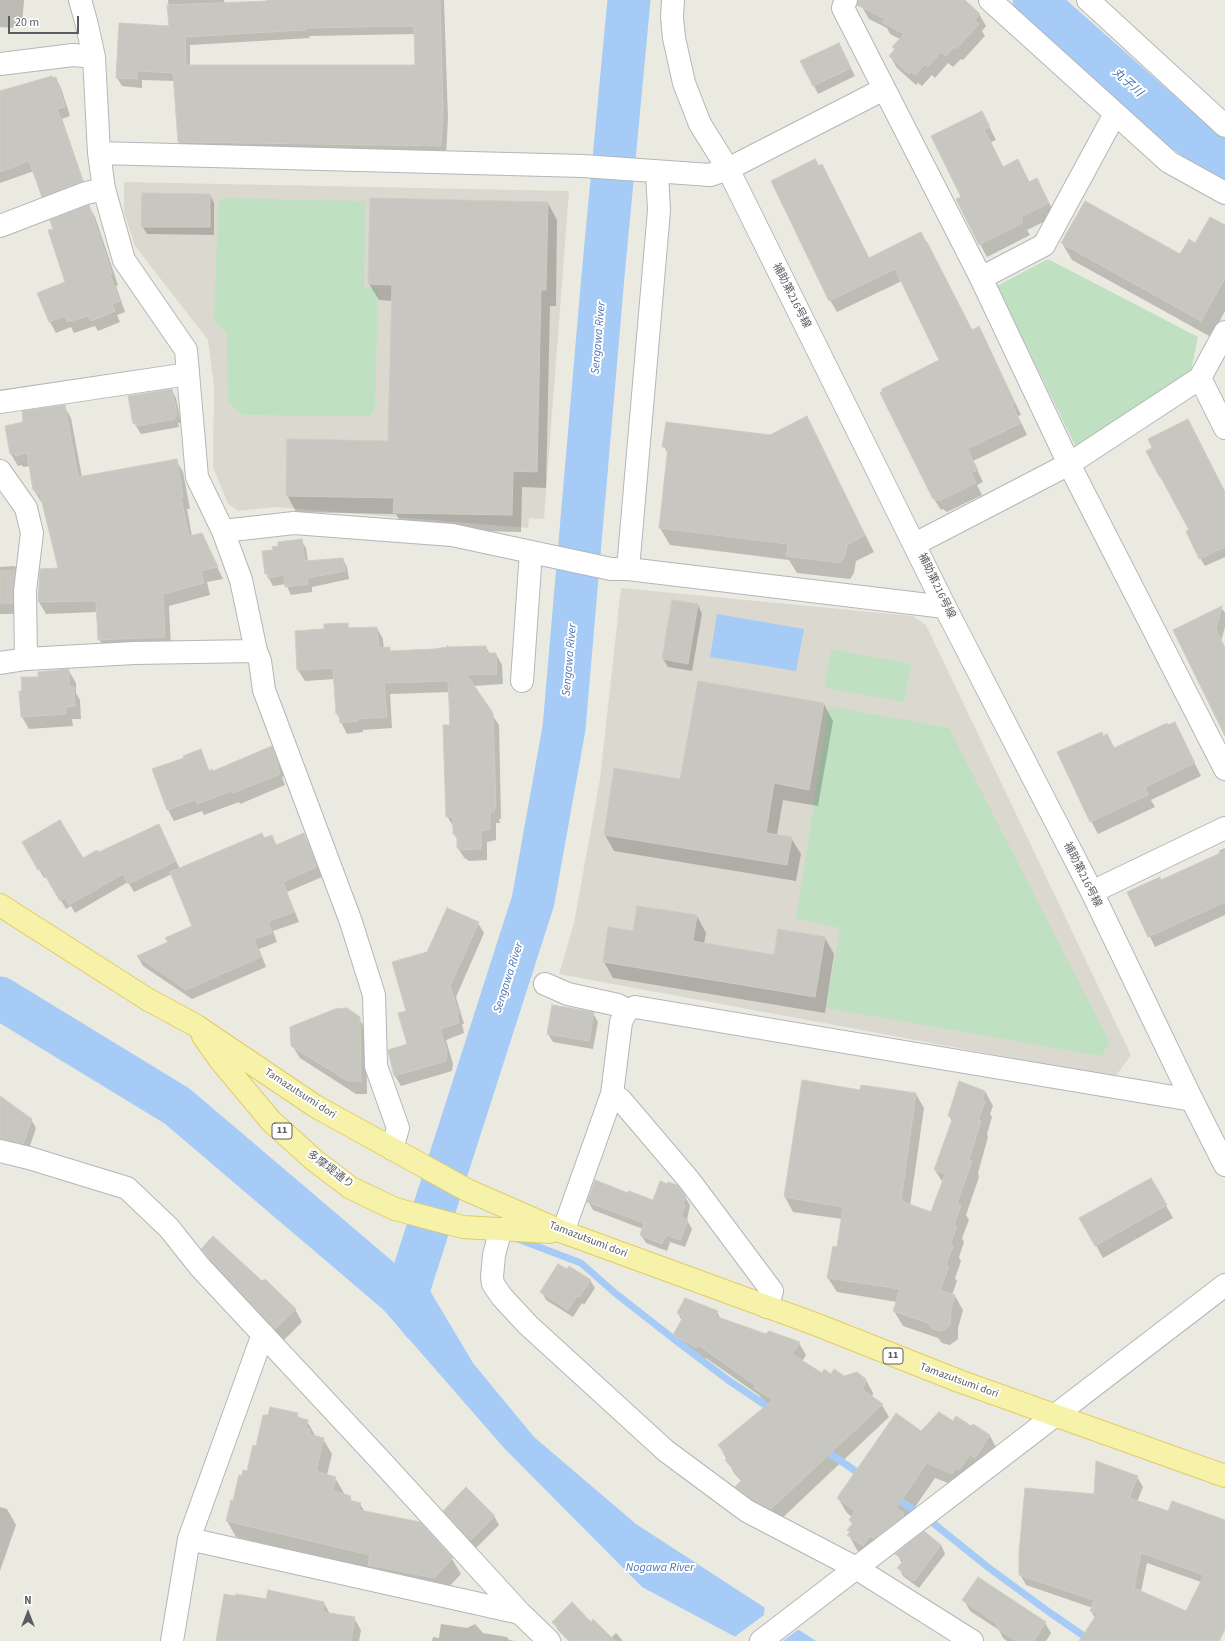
<!DOCTYPE html>
<html>
<head>
<meta charset="utf-8">
<style>
  body { margin:0 }
  #map { position:relative; width:1225px; height:1641px; overflow:hidden; background:#ebeae1; font-family:"Source Sans 3",sans-serif }
  canvas { display:block }
  .north { position:absolute; left:8px; top:1593px; width:40px; height:40px; -webkit-text-stroke:3px #fff; paint-order:stroke; rotate:0deg; font-size:11px; font-weight:700; line-height:16px; text-align:center; color:#595c60 }
  .north::after { content:''; display:block; margin:auto; width:14px; height:18px; background:#595c60; clip-path:polygon(50% 0,100% 100%,50% 72%,0 100%) }
  .scale { position:absolute; left:8px; top:16px; width:71px; height:18px; box-sizing:border-box; border:2px solid #595c60; border-top:0; padding-left:5px; font-size:12px; line-height:14px; white-space:nowrap; color:#595c60; -webkit-text-stroke:3px #fff; paint-order:stroke }
</style>
</head>
<body>
<div id="map">
<canvas width="1225" height="1641"></canvas>
<div class="north">N</div>
<div class="scale">20 m</div>
</div>
<script>
const ctx = document.querySelector('canvas').getContext('2d');
ctx.lineJoin = 'round';
function fillPath(path, color) { ctx.fillStyle = color; ctx.fill(path, 'evenodd'); }
const shape = rows => new Path2D(rows.map(r => 'M' + r).join(''));
function trace(path, color, width, dash) { ctx.strokeStyle = color; ctx.lineWidth = width; ctx.lineCap = dash ? 'butt' : 'round'; ctx.setLineDash(dash || []); ctx.stroke(path); }
function label(font, color, halo, rows, align = 'center') {
  ctx.font = font + ' "Source Sans 3","Noto Sans JP",sans-serif'; ctx.lineWidth = 4; ctx.setLineDash([]); ctx.textBaseline = 'middle'; ctx.strokeStyle = halo; ctx.fillStyle = color; for (const [text, x, y, turn = 0] of rows) {
    ctx.save(); ctx.translate(x, y); ctx.rotate((+turn || 0) * Math.PI / 180); ctx.textAlign = isNaN(turn) ? turn : align; if (halo) ctx.strokeText(text, 0, 0); ctx.fillText(text, 0, 0); ctx.restore();
  }
}
fillPath(shape([
  [124,182,569,191,544,519,529,518,528,528,275,507,238,511,228,504,213,467,214,387,208,340,135,246,124,212],
  [621,588,913,616,926,625,1131,1055,1115,1077,559,974,574,923,600,779]
]), '#dbd9cf');
fillPath(shape([
  [224,198,366,201,364,288,378,289,375,409,370,416,242,415,228,401,227,334,214,320,218,203],
  [1048,259,1198,337,1191,371,1076,447,997,286],
  [831,649,911,664,904,702,824,688],
  [829,706,949,728,1110,1043,1101,1056,826,1008,840,928,796,919]
]), '#bfe1c2');
fillPath(shape([
  [717,614,804,629,796,671,710,657],
  [423,1279,473,1363,534,1437,636,1524,816,1641,743,1641,642,1587,504,1448,382,1308]
]), '#a5cbf6');
fillPath(shape([
  [765,1605,800,1628,783,1641,739,1641,733,1638,764,1615]
]), '#ebeae1');
fillPath(shape([
  [0,0,24,0,22,24,15,24,14,28,0,27],
  [168,0,224,0,225,4,268,2,268,0,444,0,448,119,446,155,184,151,179,142,175,81,142,80,142,88,122,86,117,78,171,28],
  [415,34,416,66,190,66,190,45,310,38,309,36],
  [866,0,964,0,979,14,986,26,982,31,985,36,963,60,961,59,953,67,948,63,935,78,932,75,922,86,918,83,916,85,897,68,890,56,896,50,900,39,890,34,887,28,869,19,862,7],
  [839,44,855,76,818,94,802,62],
  [56,78,61,88,70,116,62,119,87,191,48,205,43,196,34,171,0,183,0,92],
  [988,124,996,140,991,142,1003,167,1025,173,1030,183,1037,180,1056,216,1027,230,1030,235,987,257,980,244,963,197,932,136],
  [822,165,869,259,927,243,972,331,985,339,1021,415,1018,416,1027,435,973,461,983,482,977,485,982,495,947,512,943,509,941,510,934,499,882,393,941,361,902,281,837,312,830,300,819,167],
  [210,195,214,203,214,235,147,234,142,226],
  [548,203,557,220,556,306,550,306,546,488,522,487,521,532,404,529,396,514,296,512,287,495,389,442,393,301,379,300,369,284],
  [89,206,95,217,118,285,116,286,125,312,117,315,120,322,98,331,95,326,74,333,71,327,56,333,50,322,39,293,66,283,55,229],
  [1225,226,1225,311,1211,337,1072,260,1062,243,1181,255],
  [172,390,176,398,181,423,178,423,179,427,141,434,134,423,130,396],
  [64,406,71,418,82,477,176,460,183,472,190,509,187,509,192,536,201,534,223,579,207,582,210,595,169,606,171,649,106,651,99,639,98,612,46,614,39,602,59,569,43,501,41,502,34,490,30,466,23,467,22,465,18,466,11,454,24,423],
  [806,418,874,552,856,561,854,573,850,579,797,573,789,560,670,545,660,528,668,454,664,446,770,436],
  [1188,420,1225,495,1225,557,1205,566,1200,558,1190,530,1165,483,1159,476],
  [301,540,306,548,308,562,343,559,347,567,349,579,312,587,312,592,291,595,286,584,273,586,266,573,274,551],
  [15,566,21,578,19,614,0,614,0,567],
  [698,605,702,614,692,671,668,667,663,659],
  [1221,607,1225,613,1225,627,1221,641,1225,649,1225,733,1174,631],
  [347,624,350,629,377,628,383,639,384,649,389,649,391,652,486,647,490,654,496,654,502,665,503,684,473,686,499,725,501,819,499,819,500,823,496,823,496,840,487,842,487,860,468,861,467,859,465,859,458,848,458,841,454,834,454,828,447,816,451,726,450,692,390,694,392,728,363,730,363,732,347,734,337,714,335,679,305,681,298,670,296,632,325,630],
  [69,671,76,683,76,693,80,700,81,719,72,719,73,726,29,729,22,717,23,692,39,678],
  [824,704,833,721,818,806,783,800,777,835,791,838,801,854,796,881,614,851,605,835,681,780],
  [1107,735,1115,749,1181,736,1201,776,1151,800,1155,807,1098,834,1091,821],
  [271,747,277,758,284,776,282,777,285,785,240,804,239,802,204,815,202,811,174,821,168,810,153,770,185,758,200,751,210,771,213,773],
  [159,826,180,869,271,836,277,846,303,834,309,844,322,877,287,892,299,922,273,931,277,942,259,949,266,967,192,999,143,966,138,957,169,943,193,927,172,874,134,892,128,882,75,913,71,906,66,909,47,876,44,878,23,842,83,859,98,854],
  [1225,848,1225,915,1155,947,1129,893,1161,881,1220,854,1219,851],
  [697,916,706,933,704,944,775,956,825,938,834,954,825,1013,613,978,604,962,634,932],
  [478,923,484,933,456,997,464,1024,462,1024,464,1033,446,1040,453,1064,452,1071,401,1086,395,1076,408,1045,407,1011,428,953],
  [593,1013,598,1022,593,1049,553,1042,548,1034],
  [359,1018,366,1031,367,1094,356,1094,300,1058,292,1045],
  [802,1081,861,1091,916,1094,924,1108,910,1206,931,1214,943,1183,935,1170,953,1122,949,1116,985,1091,993,1106,990,1114,992,1117,987,1134,988,1137,978,1173,979,1177,966,1215,969,1220,962,1238,964,1242,959,1257,961,1261,955,1278,957,1281,952,1295,955,1296,963,1310,958,1328,958,1339,950,1345,942,1343,938,1338,903,1326,894,1311,897,1302,837,1292,828,1278,838,1248,842,1219,793,1212,785,1197],
  [0,1097,31,1119,36,1128,28,1152,0,1146],
  [1151,1179,1173,1218,1103,1258,1081,1219],
  [629,1194,654,1201,685,1197,690,1205,687,1220,692,1229,685,1247,670,1242,667,1251,646,1243,641,1235,643,1229,593,1210,588,1201],
  [203,1249,262,1283,295,1309,302,1322,283,1341,210,1261],
  [590,1280,595,1288,584,1305,582,1303,573,1317,546,1300,542,1292],
  [717,1312,721,1319,766,1335,799,1343,806,1355,802,1362,822,1374,866,1380,873,1393,872,1398,882,1405,889,1417,778,1522,744,1499,737,1487,742,1482,734,1473,719,1445,768,1405,763,1401,760,1396,706,1358,704,1360,682,1347,674,1335,682,1321,678,1313],
  [297,1414,300,1419,307,1421,316,1437,323,1439,332,1454,327,1475,335,1478,344,1493,344,1495,350,1497,353,1503,360,1504,365,1512,419,1523,452,1559,461,1574,443,1593,371,1569,236,1537,227,1521,243,1477,248,1472,256,1447],
  [954,1422,971,1428,973,1425,990,1436,998,1451,961,1488,935,1478,906,1520,872,1560,857,1550,849,1535,850,1533,849,1530,852,1524,850,1520,852,1517,847,1513,838,1498,921,1432],
  [1137,1477,1143,1487,1137,1502,1169,1513,1225,1521,1225,1626,1201,1582,1147,1563,1141,1592,1213,1641,1080,1641,1095,1618,1091,1611,1093,1608,1026,1585,1020,1574,1095,1495],
  [0,1507,7,1509,16,1525,0,1571],
  [445,1511,494,1516,499,1525,476,1548,449,1519],
  [941,1545,945,1554,919,1588,903,1576,899,1568,902,1563,897,1554],
  [267,1600,324,1603,330,1614,354,1618,361,1630,359,1641,217,1641],
  [964,1600,1045,1623,1051,1633,1046,1641,1007,1641,1003,1638,999,1630,970,1611],
  [553,1622,591,1623,611,1638,616,1633,623,1641,569,1641,558,1630],
  [441,1624,467,1628,475,1624,483,1633,507,1637,509,1640,515,1641,432,1641,433,1637,439,1638]
]), '#0003');
trace(shape([
  [515,1238,581,1263,615,1293,679,1343,728,1380,774,1411],
  [823,1449,863,1476],
  [893,1496,933,1523,989,1568,1049,1612,1091,1641]
]), '#a5cbf6', 7);
trace(shape([
  [1034,0,1174,124,1225,159],
  [0,998,177,1106,405,1300,422,1322],
  [405,1300,533,901,564,728,603,276,629,0]
]), '#a5cbf6', 43);
const building = shape([
  [267,0,440,0,443,109,441,146,178,142,173,73,137,71,137,79,116,78,119,23,169,26,167,5,267,1,267,0],
  [414,26,415,65,186,65,185,37,305,30,305,28,414,26],
  [858,0,965,0,980,14,975,20,979,24,956,49,954,47,946,56,941,52,928,67,925,64,915,75,911,72,909,74,889,56,895,49,892,47,904,34,882,22,887,20,857,5,858,0],
  [839,43,851,68,813,86,800,61,839,43],
  [52,76,52,78,56,77,65,107,57,109,83,181,42,197,29,161,0,172,0,91,52,76],
  [982,111,990,127,984,129,1003,167,1018,159,1029,182,1037,178,1049,203,1021,217,1023,223,979,245,956,199,961,197,931,136,982,111],
  [815,159,819,166,822,164,869,258,921,232,926,242,927,242,972,330,979,326,1015,403,1012,404,1021,423,967,449,978,470,971,473,976,483,939,501,938,500,936,500,935,498,933,499,880,393,882,391,882,389,939,360,895,269,829,301,771,181,815,159],
  [142,193,210,194,210,227,141,227,142,193],
  [370,198,548,202,546,290,541,290,537,472,513,471,512,515,393,513,394,498,286,496,287,439,388,441,392,285,368,284,370,198],
  [1085,201,1180,254,1189,239,1195,243,1210,217,1225,225,1225,278,1201,321,1061,243,1085,201],
  [89,205,112,274,110,275,120,301,112,304,115,311,91,321,88,316,67,322,65,316,49,322,37,293,65,282,48,230,53,229,50,220,89,205],
  [172,389,177,415,174,415,175,419,136,426,135,423,133,424,128,396,172,389],
  [65,405,78,477,177,459,183,497,181,498,189,536,202,533,218,567,201,571,204,583,163,594,165,637,98,640,96,601,38,602,40,569,58,568,40,494,37,494,37,490,33,490,27,453,15,456,15,453,10,454,5,426,23,422,22,411,65,405],
  [807,416,865,535,847,545,845,556,840,563,786,556,788,544,659,528,668,447,662,447,666,422,770,435,807,416],
  [1188,419,1225,492,1225,547,1199,559,1186,531,1189,530,1160,476,1159,476,1146,451,1152,448,1148,439,1188,419],
  [302,539,305,561,343,558,345,571,307,578,308,584,285,587,284,575,268,578,267,573,265,574,262,551,273,550,272,547,278,546,278,542,302,539],
  [15,570,13,603,0,603,0,571,15,570],
  [672,600,698,604,688,664,662,659,672,600],
  [1222,606,1216,629,1225,648,1225,736,1173,630,1222,606],
  [348,623,348,628,377,627,379,648,390,647,390,651,434,649,447,647,447,645,449,647,486,646,487,653,496,653,497,674,467,675,493,713,496,808,494,808,494,812,490,812,490,829,481,831,481,849,461,850,461,848,457,848,457,834,453,834,453,817,446,817,443,725,450,725,448,681,384,683,387,717,358,719,358,721,340,723,339,714,336,714,333,668,297,670,295,631,324,629,324,624,348,623],
  [69,669,69,687,74,687,75,706,66,707,66,714,21,717,19,691,22,691,21,677,38,677,38,672,69,669],
  [698,681,824,703,809,790,774,783,766,833,792,837,787,865,604,835,614,768,680,779,698,681],
  [1175,722,1195,763,1145,787,1148,795,1090,822,1057,752,1102,732,1103,736,1107,734,1114,748,1167,723,1168,725,1175,722],
  [272,746,279,765,277,765,280,774,233,793,232,791,197,804,195,800,167,810,152,769,184,758,183,756,201,749,209,771,212,769,213,771,272,746],
  [60,820,83,858,97,850,99,852,159,824,176,861,128,884,123,874,69,905,66,898,60,901,41,869,38,870,22,842,60,820],
  [262,833,264,838,272,835,276,845,304,833,317,867,283,882,294,912,268,922,272,933,254,939,261,957,186,990,137,956,168,942,165,938,192,926,170,872,262,833],
  [1225,851,1225,902,1148,937,1127,892,1160,877,1161,880,1225,851],
  [637,906,697,915,693,941,774,955,778,929,825,937,815,997,603,962,608,927,633,931,637,906],
  [447,908,479,922,450,986,459,1014,457,1014,459,1023,440,1029,447,1052,446,1061,394,1076,388,1050,407,1044,398,1013,406,1011,392,962,427,952,447,908],
  [552,1005,594,1012,589,1041,547,1034,552,1005],
  [347,1008,360,1017,361,1081,348,1081,291,1046,290,1027,335,1009,347,1008],
  [802,1080,860,1090,861,1085,916,1093,901,1201,931,1212,945,1174,934,1170,953,1117,948,1116,959,1081,985,1091,982,1101,985,1102,978,1121,981,1121,969,1160,972,1161,957,1203,961,1205,954,1225,957,1226,950,1245,953,1246,946,1265,949,1266,940,1290,955,1295,950,1313,951,1317,950,1325,945,1329,941,1331,933,1329,928,1323,893,1311,900,1289,827,1278,833,1246,837,1247,843,1207,784,1197,802,1080],
  [0,1096,32,1119,23,1144,0,1139,0,1096],
  [1151,1178,1167,1205,1095,1246,1079,1218,1151,1178],
  [595,1180,628,1193,629,1191,653,1200,660,1181,667,1184,668,1182,677,1185,686,1196,682,1205,685,1205,681,1217,688,1220,680,1240,666,1235,662,1244,640,1235,644,1223,587,1202,595,1180],
  [213,1236,262,1281,265,1279,296,1309,275,1329,201,1249,213,1236],
  [558,1264,567,1269,569,1266,591,1280,579,1297,577,1296,568,1310,540,1292,558,1264],
  [685,1298,718,1311,715,1316,766,1334,769,1331,800,1342,792,1354,822,1373,824,1369,831,1374,834,1369,844,1376,857,1372,866,1379,863,1390,883,1404,771,1509,754,1500,735,1487,742,1480,725,1460,728,1457,718,1445,773,1400,754,1388,756,1386,698,1345,697,1348,673,1335,683,1317,677,1313,685,1298],
  [270,1407,298,1413,297,1417,308,1420,306,1428,310,1429,309,1434,324,1438,316,1471,336,1477,333,1491,351,1496,349,1500,361,1503,359,1510,420,1522,453,1558,434,1578,368,1565,370,1555,226,1521,231,1500,233,1501,239,1475,242,1476,243,1470,247,1471,253,1445,256,1446,263,1415,268,1415,270,1407],
  [939,1412,953,1421,956,1416,971,1426,973,1424,990,1435,975,1458,970,1455,959,1470,956,1468,952,1474,927,1463,896,1508,904,1513,903,1515,904,1516,874,1539,870,1536,863,1546,847,1535,850,1532,847,1530,853,1523,849,1520,855,1511,837,1498,896,1413,921,1431,939,1412],
  [1096,1461,1138,1476,1129,1498,1168,1511,1172,1501,1225,1520,1225,1629,1219,1641,1079,1641,1097,1614,1090,1611,1094,1600,1019,1575,1019,1553,1025,1488,1094,1494,1096,1461],
  [1141,1553,1204,1575,1186,1611,1134,1588,1141,1553],
  [466,1487,495,1516,471,1540,443,1511,466,1487],
  [924,1531,941,1545,914,1581,897,1568,904,1560,895,1554,924,1531],
  [978,1577,1046,1622,1034,1641,1016,1641,996,1628,998,1625,962,1600,978,1577],
  [268,1590,324,1602,323,1612,355,1617,351,1641,216,1641,224,1594,235,1596,236,1594,266,1599,268,1590],
  [572,1602,591,1622,593,1619,615,1641,571,1641,552,1622,572,1602]
]);
fillPath(building, '#c8c6c0');
trace(building, '#cfccc0', 1);
const street = shape([
  [80,0,86,21,94,57,99,153,104,189,124,260,186,350,197,477,223,531,241,580,256,651,260,661,264,690,351,922,374,995,376,1066,398,1128,392,1149],
  [673,0,672,17,674,38,684,83,700,124,728,169],
  [846,0,843,8,981,278,1069,464,1225,769],
  [990,0,1169,162,1225,193],
  [1088,0,1225,126],
  [0,64,73,55,94,57],
  [99,153,583,166,710,175,728,169,884,89],
  [0,226,86,193,104,189],
  [981,278,1044,245,1115,114],
  [1200,378,1225,428],
  [0,402,188,374],
  [0,471,26,508,32,533,25,591,26,659],
  [223,531,294,523,452,535,611,569,628,569,945,607],
  [915,544,1069,464,1200,378,1225,332],
  [628,569,659,210,657,172],
  [0,663,26,659,134,653,256,651],
  [522,681,531,552],
  [1092,892,1225,828],
  [545,984,568,994,618,1005,627,1010,635,1007,1192,1100],
  [612,1094,621,1100,689,1180,772,1291,767,1307],
  [0,1151,29,1158,127,1188,169,1228,200,1267,381,1461,520,1613,549,1641],
  [501,1229,494,1255,492,1277,493,1284,502,1297,528,1325,666,1451,747,1511,856,1568,972,1641],
  [563,1232,612,1094,621,1022,627,1010],
  [189,1539,520,1613],
  [172,1641,189,1539,263,1334],
  [761,1641,1225,1285]
]);
const secondary = shape([
  [728,169,945,607,1092,892,1192,1100,1225,1165]
]);
const primary = shape([
  [0,905,147,999,195,1025,315,1106,467,1190,563,1232,815,1324,959,1381,1225,1476],
  [203,1036,220,1060,271,1121,314,1160,351,1188,395,1209,463,1227,550,1232]
]);
trace(street, '#b3b6ba', 24);
trace(secondary, '#b4b7bc', 24);
trace(primary, '#e3cc62', 24);
trace(street, '#fff', 22);
trace(secondary, '#fff', 22);
trace(primary, '#f7f2aa', 22);
for (const [x, y, w] of [
  [282,1131,20],
  [893,1356,20]
]) { const box = new Path2D(); box.roundRect(x - w / 2, y - 8, w, 16, 3); ctx.fillStyle = '#fff'; ctx.fill(box); trace(box, '#595c60', 1); }
label('bold 10px', '#595c60', null, [
  ["11",282,1131],
  ["11",893,1356]
]);
label('11px', '#595c60', '#fff', [
  ["補助第216号線",791,296,63],
  ["補助第216号線",936,586,64],
  ["補助第216号線",1082,875,63],
  ["Tamazutsumi dori",300,1094,33],
  ["多摩堤通り",330,1170,37],
  ["Tamazutsumi dori",588,1240,21],
  ["Tamazutsumi dori",959,1381,20]
]);
label('italic 12px', '#4c75b6', '#fff', [
  ["丸子川",1127,83,42],
  ["Sengawa River",599,338,-85],
  ["Sengawa River",570,660,-85],
  ["Sengawa River",509,978,-72],
  ["Nogawa River",660,1568]
]);
</script>
</body>
</html>
